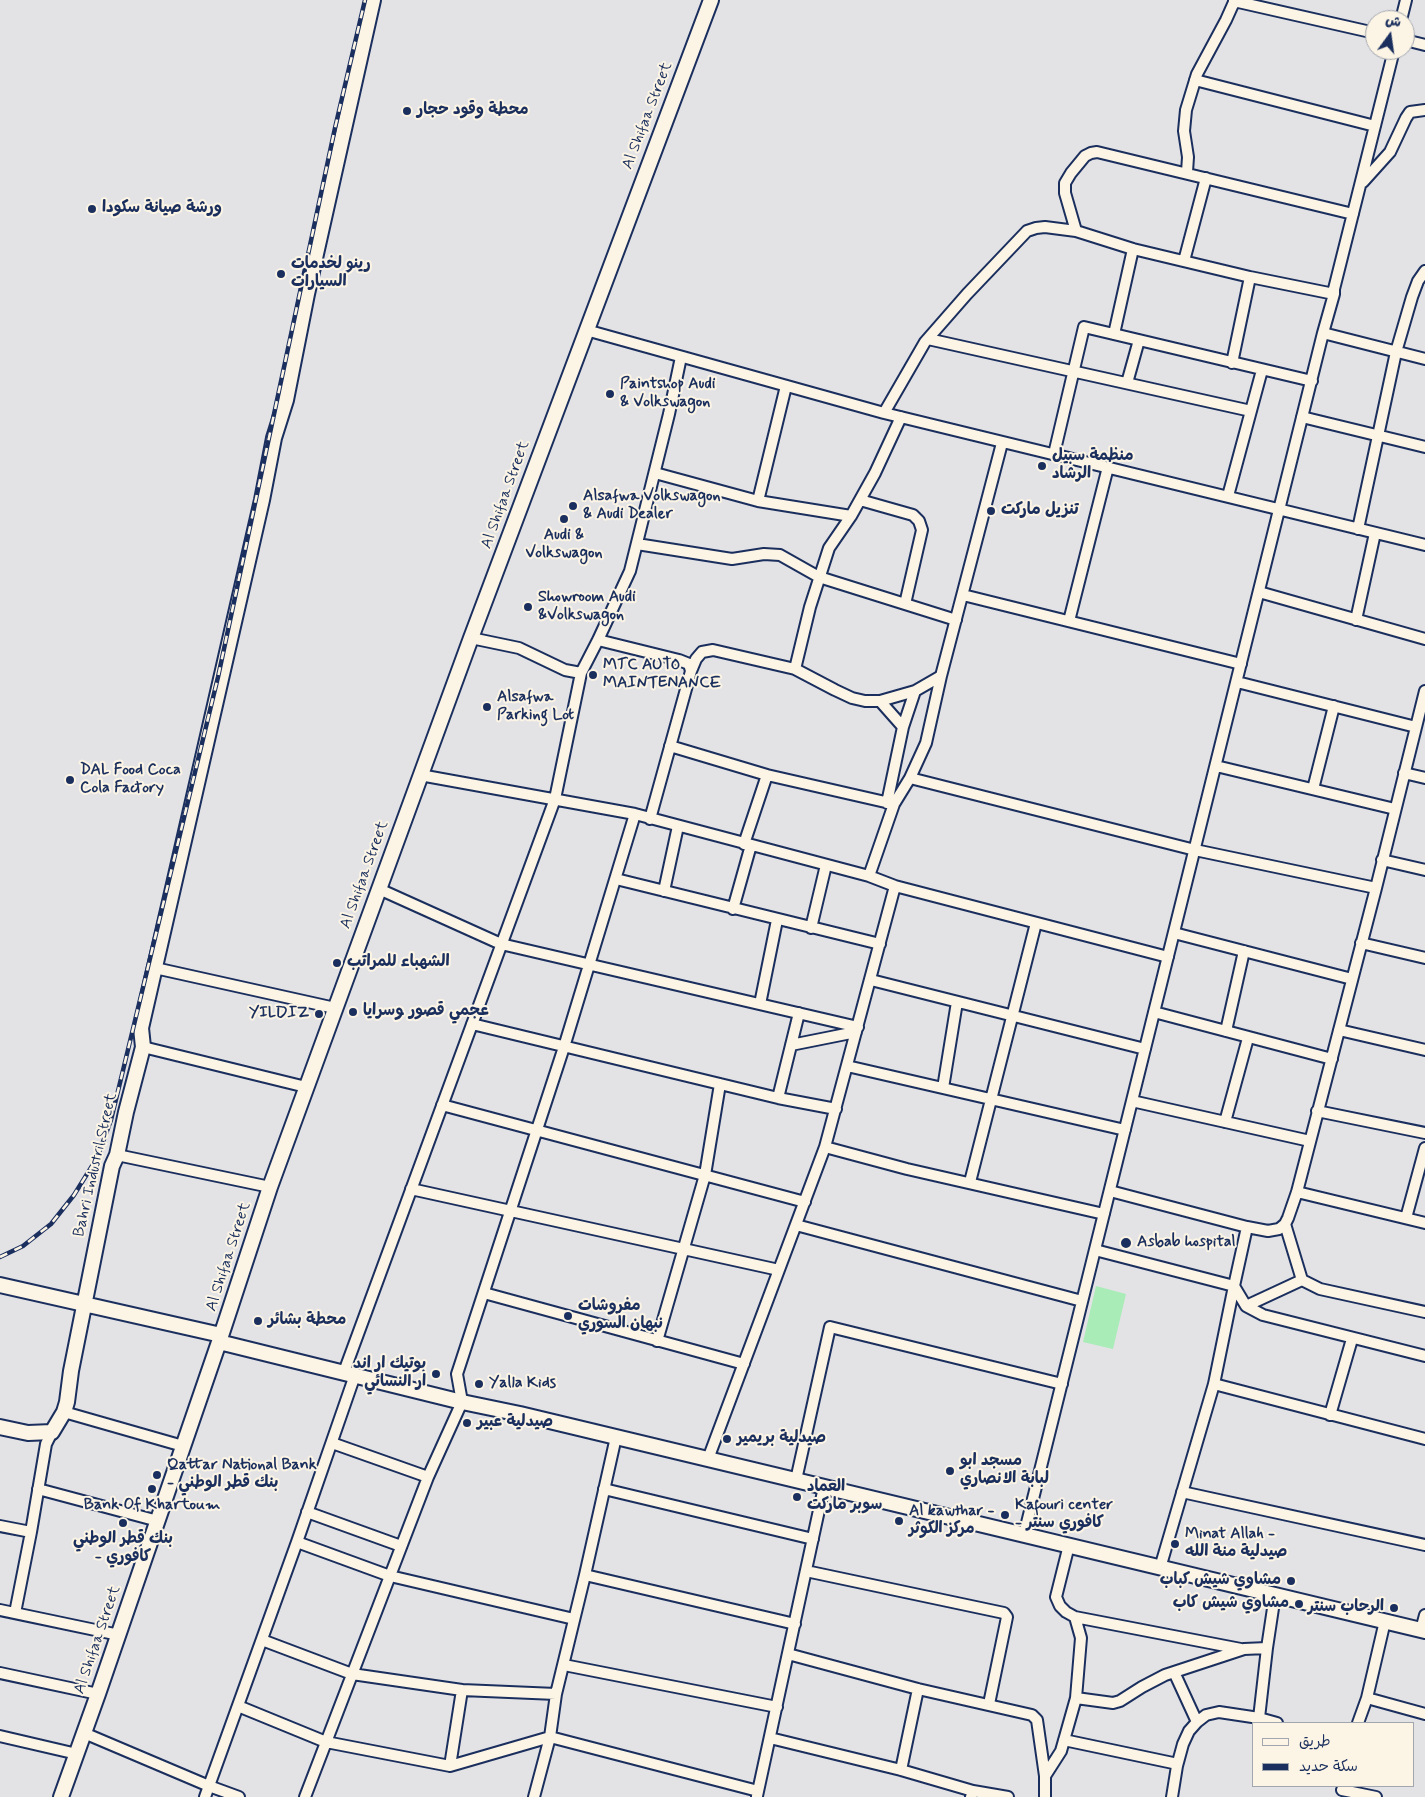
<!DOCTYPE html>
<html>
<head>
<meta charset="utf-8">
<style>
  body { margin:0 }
  #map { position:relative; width:1425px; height:1797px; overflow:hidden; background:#e3e3e6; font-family:Mynerve,"Playpen Sans Arabic",sans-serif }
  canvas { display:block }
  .legend { position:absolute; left:1252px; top:1722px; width:162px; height:65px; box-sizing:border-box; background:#fcf5e5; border:1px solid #a2a6af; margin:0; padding:6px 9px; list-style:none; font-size:15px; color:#1b2f5e }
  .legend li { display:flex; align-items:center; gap:10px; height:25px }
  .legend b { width:25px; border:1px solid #a2a6af }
  .north { position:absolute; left:1365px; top:10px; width:50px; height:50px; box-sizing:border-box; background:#fcf5e5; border:1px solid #a2a6af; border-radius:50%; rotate:14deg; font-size:14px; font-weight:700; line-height:20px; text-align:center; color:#1b2f5e }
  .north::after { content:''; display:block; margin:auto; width:18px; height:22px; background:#1b2f5e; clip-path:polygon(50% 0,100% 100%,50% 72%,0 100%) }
</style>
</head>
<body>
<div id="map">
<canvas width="1425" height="1797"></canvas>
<ul class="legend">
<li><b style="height:6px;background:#fcf5e5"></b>طريق</li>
<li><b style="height:6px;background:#1b2f5e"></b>سكة حديد</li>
</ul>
<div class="north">ش</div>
</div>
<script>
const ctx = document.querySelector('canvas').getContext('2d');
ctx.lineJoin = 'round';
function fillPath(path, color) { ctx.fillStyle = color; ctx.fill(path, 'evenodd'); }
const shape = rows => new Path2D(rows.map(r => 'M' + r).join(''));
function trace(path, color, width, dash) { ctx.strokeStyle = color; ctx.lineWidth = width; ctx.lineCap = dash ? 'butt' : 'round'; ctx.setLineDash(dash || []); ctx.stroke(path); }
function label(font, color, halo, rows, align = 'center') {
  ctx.font = font + ' Mynerve,"Playpen Sans Arabic",sans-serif'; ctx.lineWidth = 4; ctx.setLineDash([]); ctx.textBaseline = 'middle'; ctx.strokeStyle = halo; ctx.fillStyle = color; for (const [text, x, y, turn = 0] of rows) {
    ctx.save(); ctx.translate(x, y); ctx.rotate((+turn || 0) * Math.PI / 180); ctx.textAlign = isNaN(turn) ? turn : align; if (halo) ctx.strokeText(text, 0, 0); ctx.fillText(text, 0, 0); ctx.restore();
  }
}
fillPath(shape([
  [1096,1286,1126,1294,1113,1349,1083,1342]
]), '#a9ecb7');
const street = shape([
  [1234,1,1375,33],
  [1401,20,1406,0],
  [1405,40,1425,45],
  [1195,80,1375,126],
  [1187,172,1188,157,1184,131,1186,110,1197,74,1226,20,1235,0],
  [1363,182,1390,152,1406,118,1410,112,1425,110],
  [1076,231,1065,193,1065,183,1071,173,1085,156,1091,153,1097,152,1353,214],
  [1184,261,1206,178],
  [586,330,884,413,1425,545],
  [1323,333,1425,359],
  [1114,334,1133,249],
  [928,339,1251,411],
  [1232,363,1250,277],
  [1127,383,1139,340],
  [884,413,925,342,967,294,1027,231,1036,228,1045,227,1076,231,1133,249,1250,277,1334,294],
  [901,417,875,473,851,516,829,548,810,607,795,669,835,690,852,698,865,701,880,701,915,691,941,676],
  [1302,417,1425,447],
  [1054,454,1084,327,1312,381],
  [655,473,758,501,851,516],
  [1228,496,1262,370],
  [860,500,913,515,919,521,922,530,905,604],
  [758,501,786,386],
  [1358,529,1396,352,1412,297,1418,281,1425,271],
  [637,544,732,559,764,554,780,555,819,577,956,620],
  [1259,592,1425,639],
  [963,595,1241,664],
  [1356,620,1375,533],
  [1069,621,1108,467],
  [471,638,519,648,565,670,581,673,598,640,630,571,669,414,681,357],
  [598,640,679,660,689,664,691,671],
  [1237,682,1416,727],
  [1425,691,1376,888,1297,1192,1288,1218,1285,1224,1279,1229,1268,1231,1247,1227,1234,1286,1246,1306,1263,1315,1425,1356],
  [880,701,903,727],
  [670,746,767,775,744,844],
  [1216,766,1395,809],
  [1404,773,1425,778],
  [420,775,635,814,869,876,895,886,1168,957],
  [767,775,894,804],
  [910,778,1195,850,1376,888],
  [1313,789,1334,706],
  [887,803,903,727,915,691],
  [650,819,691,671,696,659,702,652,713,650,795,669],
  [1382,860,1425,870],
  [869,876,894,804,910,778,926,743,941,676,1002,443],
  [616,879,880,944],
  [379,889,501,944,858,1027],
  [664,891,678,826],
  [733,909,751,845],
  [811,928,826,865],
  [1174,933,1352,979],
  [1361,943,1425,958],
  [155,968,335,1008],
  [871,980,1145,1049],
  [760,1004,777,920],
  [1154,1012,1332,1059],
  [472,1024,778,1098,836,1109],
  [1339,1030,1425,1050],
  [1226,1031,1244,951],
  [791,1045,856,1032],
  [143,1047,306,1087],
  [847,1066,1125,1130],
  [943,1088,957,1002],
  [778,1098,799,1013],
  [1132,1101,1310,1141],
  [442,1105,805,1202],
  [1317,1111,1425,1133],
  [1225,1122,1248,1038],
  [825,1147,907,1169,1104,1214],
  [117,1155,270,1187],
  [970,1182,1036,923],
  [411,1189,779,1270],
  [1110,1191,1247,1227],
  [1297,1192,1425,1223],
  [1406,1218,1425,1148],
  [1285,1224,1302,1280,1320,1289,1425,1312],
  [796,1225,1082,1301],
  [1095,1250,1234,1286,1214,1384,1160,1568],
  [484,1293,744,1364],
  [1246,1306,1302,1280],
  [657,1341,705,1175,720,1084],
  [344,1372,555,799,581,673],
  [1214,1384,1425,1439],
  [64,1412,183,1446],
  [1330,1415,1352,1339],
  [332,1443,428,1477],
  [708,1459,825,1147,895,886],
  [796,1480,830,1327,1062,1384],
  [38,1489,158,1521],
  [604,1489,813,1539],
  [1182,1492,1425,1545],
  [307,1512,401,1546],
  [0,1526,31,1532],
  [1024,1535,1323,333,1334,294,1334,289,1394,50],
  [297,1542,390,1576,574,1619],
  [806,1571,1004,1613,1007,1617,1006,1622,989,1704],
  [585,1575,795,1624],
  [0,1610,119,1635],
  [15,1613,31,1532,46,1444,52,1432],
  [1075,1617,1241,1649],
  [1421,1630,1425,1615],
  [262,1640,352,1674,462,1690,556,1694],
  [788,1654,918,1689,1032,1715,1037,1720,1045,1776,1045,1797],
  [564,1665,777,1707],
  [1174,1672,1197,1722],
  [0,1673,98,1694],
  [1076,1698,1113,1703,1120,1701,1142,1687,1165,1675,1244,1649,1267,1648,1275,1595],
  [1367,1698,1425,1714],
  [238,1706,326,1742,450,1766,550,1737,758,1791],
  [1259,1718,1267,1648],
  [1358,1723,1367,1698,1385,1621],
  [84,1733,209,1786,239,1797],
  [0,1736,77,1754],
  [770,1738,901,1770,973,1791,971,1797],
  [1064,1740,1173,1763,1177,1766,1172,1797],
  [450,1766,462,1690],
  [1177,1766,1183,1744,1189,1731,1197,1722,1206,1715,1219,1712,1259,1718,1277,1723],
  [901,1770,918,1689],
  [1045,1776,1061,1751,1076,1698,1081,1638,1075,1617,1066,1612,1060,1606,1056,1597,1069,1545],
  [1342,1790,1376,1797],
  [973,1791,1008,1797],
  [757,1796,824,1487],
  [205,1797,297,1542,355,1375],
  [305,1797,428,1477,462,1402,457,1374,564,1047,635,814],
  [534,1797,550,1737,556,1694,585,1575,616,1437]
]);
const secondary = shape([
  [0,1285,221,1335],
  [219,1342,462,1402,520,1414,1425,1631],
  [0,1427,28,1433,52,1432,64,1412,67,1402,71,1371,112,1166,117,1155,126,1112,143,1047,141,1028,262,500,274,438,286,400,307,294,373,0],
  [61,1797,98,1694,219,1342,270,1187,471,638,711,0]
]);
trace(street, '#1b2f5e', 14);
trace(secondary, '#1b2f5e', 18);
trace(street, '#fcf5e5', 10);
trace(secondary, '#fcf5e5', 14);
const rail = shape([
  [0,1257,23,1246,51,1224,74,1195,97,1158,111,1120,218,677,335,128,365,0]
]);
trace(rail, '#1b2f5e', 4.5);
trace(rail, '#fcf5e5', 2.5, [8]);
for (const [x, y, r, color] of [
  [407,111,5,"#1b2f5e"],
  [92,209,5,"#1b2f5e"],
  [281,274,5,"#1b2f5e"],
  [610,394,5,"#1b2f5e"],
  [1042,466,5,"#1b2f5e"],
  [573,506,5,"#1b2f5e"],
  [991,511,5,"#1b2f5e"],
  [564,519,5,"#1b2f5e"],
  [528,607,5,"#1b2f5e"],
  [593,675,5,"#1b2f5e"],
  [487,707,5,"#1b2f5e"],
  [70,780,5,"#1b2f5e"],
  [337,963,5,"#1b2f5e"],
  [353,1012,5,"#1b2f5e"],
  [319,1014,5,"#1b2f5e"],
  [1126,1243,6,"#1b2f5e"],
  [568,1316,5,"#1b2f5e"],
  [258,1321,5,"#1b2f5e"],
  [436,1374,5,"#1b2f5e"],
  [479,1384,5,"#1b2f5e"],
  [467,1423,5,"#1b2f5e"],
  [727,1439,5,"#1b2f5e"],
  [950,1471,5,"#1b2f5e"],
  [157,1475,5,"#1b2f5e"],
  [152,1489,5,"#1b2f5e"],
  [797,1497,5,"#1b2f5e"],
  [1005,1515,5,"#1b2f5e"],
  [899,1521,5,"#1b2f5e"],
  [123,1523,5,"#1b2f5e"],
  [1175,1544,5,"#1b2f5e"],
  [1291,1581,5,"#1b2f5e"],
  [1299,1604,5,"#1b2f5e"],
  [1394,1608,5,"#1b2f5e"]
]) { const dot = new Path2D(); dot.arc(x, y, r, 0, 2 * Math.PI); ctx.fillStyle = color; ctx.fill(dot); trace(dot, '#fcf5e5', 2); }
label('bold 16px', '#1b2f5e', '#fcf5e5', [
  ["محطة وقود حجار",417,111],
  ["ورشة صيانة سكودا",102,209],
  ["رينو لخدمات",291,265],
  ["السيارات",291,283],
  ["Paintshop Audi",620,385],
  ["& Volkswagon",620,403],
  ["منظمة سبيل",1052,457],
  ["الرشاد",1052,475],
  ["Alsafwa Volkswagon",583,497],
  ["& Audi Dealer",583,515],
  ["تنزيل ماركت",1001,511],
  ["Audi &",564,536,"center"],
  ["Volkswagon",564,554,"center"],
  ["Showroom Audi",538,598],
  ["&Volkswagon",538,616],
  ["MTC AUTO",603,666],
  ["MAINTENANCE",603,684],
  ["Alsafwa",497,698],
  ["Parking Lot",497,716],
  ["DAL Food Coca",80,771],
  ["Cola Factory",80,789],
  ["الشهباء للمراتب",347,963],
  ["عجمي قصور وسرايا",363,1012],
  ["YILDIZ",309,1014,"right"],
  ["Asbab hospital",1137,1243],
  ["مفروشات",578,1307],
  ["نبهان السوري",578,1325],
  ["محطة بشائر",268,1321],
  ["بوتيك ار اند",426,1365,"right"],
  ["ار النسائي",426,1383,"right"],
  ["Yalla Kids",489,1384],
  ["صيدلية عبير",477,1423],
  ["صيدلية بريمير",737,1439],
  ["مسجد ابو",960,1462],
  ["لبابة الانصاري",960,1480],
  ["Qattar National Bank",167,1466],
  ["- بنك قطر الوطني",167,1484],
  ["العماد",807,1488],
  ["سوبر ماركت",807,1506],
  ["Bank Of Khartoum",152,1506,"center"],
  ["Kafouri center",1015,1506],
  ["- كافوري سنتر",1015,1524],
  ["Al kawthar -",909,1512],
  ["مركز الكوثر",909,1530],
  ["Minat Allah -",1185,1535],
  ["صيدلية منة الله",1185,1553],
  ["بنك قطر الوطني",123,1540,"center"],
  ["- كافوري",123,1558,"center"],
  ["مشاوي شيش كباب",1281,1581,"right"],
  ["مشاوي شيش كاب",1289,1604,"right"],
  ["الرحاب سنتر",1384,1608,"right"]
], 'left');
label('16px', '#1b2f5e', '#fcf5e5', [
  ["Al Shifaa Street",648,116,-69],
  ["Al Shifaa Street",506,495,-70],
  ["Al Shifaa Street",365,875,-70],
  ["Bahri Industril Street",96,1165,-77],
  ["Al Shifaa Street",229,1257,-72],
  ["Al Shifaa Street",98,1640,-71]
]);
</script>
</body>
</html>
